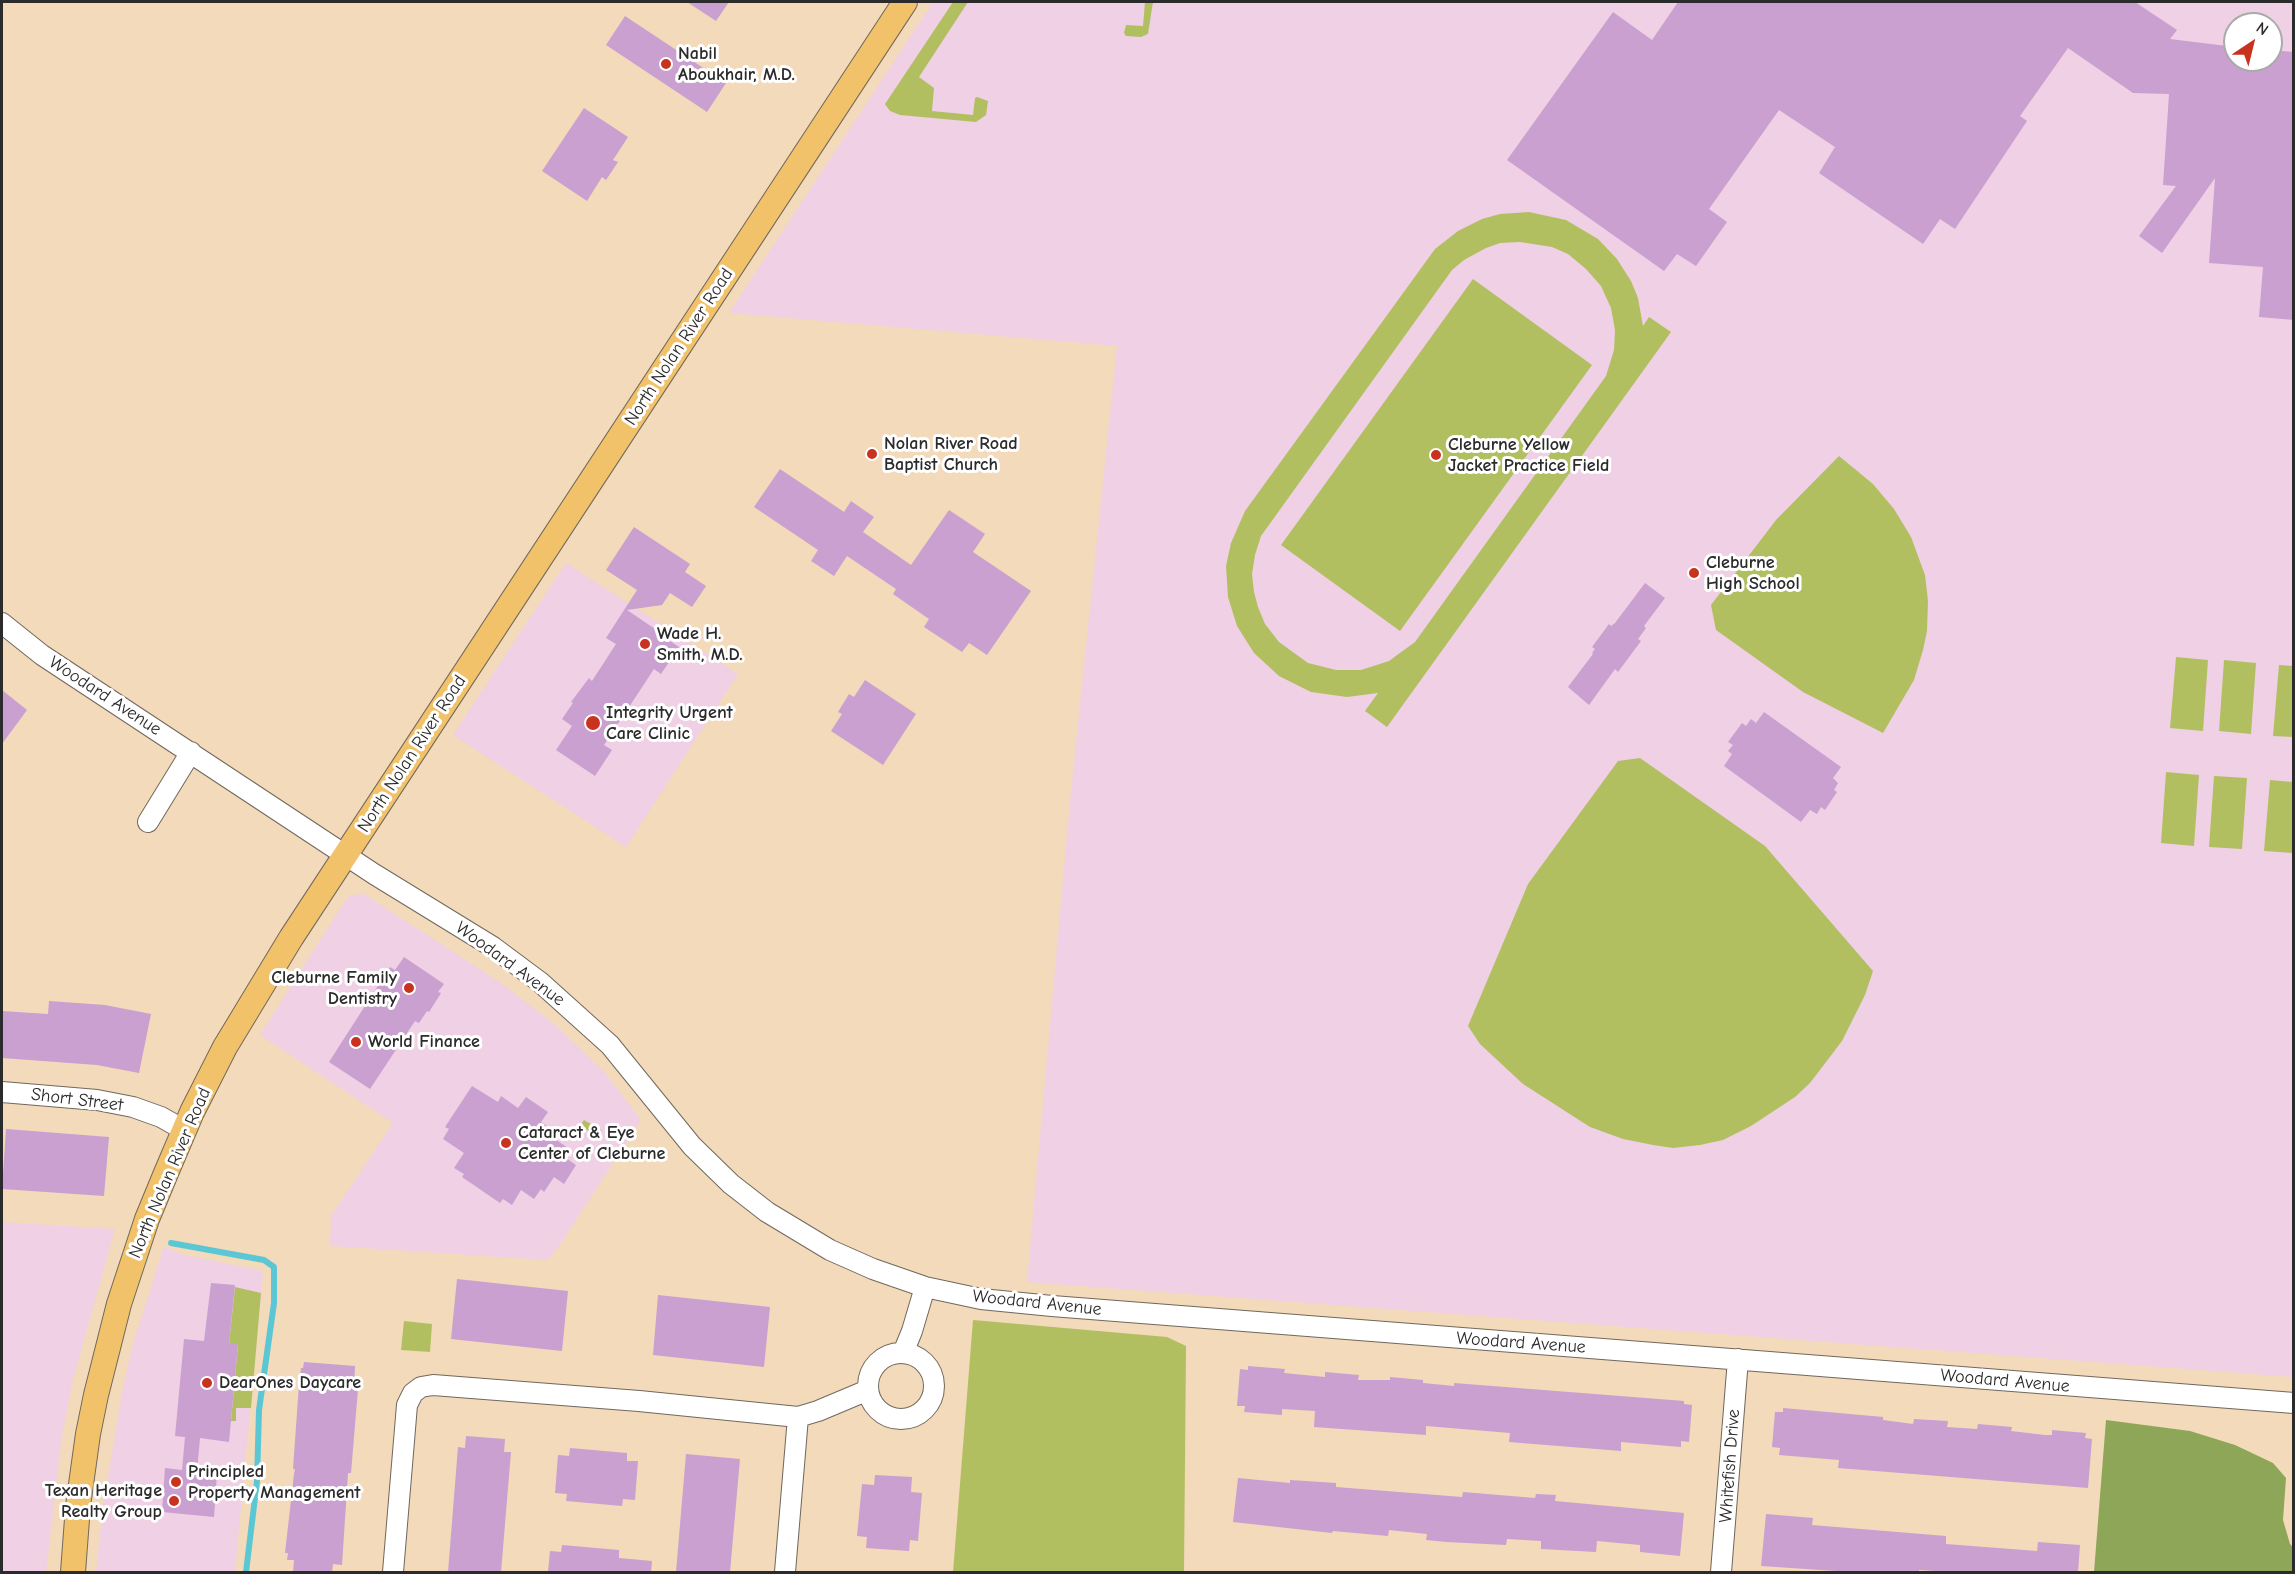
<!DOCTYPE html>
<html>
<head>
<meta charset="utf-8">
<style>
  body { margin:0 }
  #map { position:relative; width:2295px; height:1574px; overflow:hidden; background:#f2daba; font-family:"Comic Neue",sans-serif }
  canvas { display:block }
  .frame { position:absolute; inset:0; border:3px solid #2b2b2b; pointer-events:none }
  .north { position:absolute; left:2223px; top:12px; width:60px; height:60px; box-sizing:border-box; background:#fff; border:2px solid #aaa; border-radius:50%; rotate:35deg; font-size:16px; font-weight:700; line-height:24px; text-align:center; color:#2b2b2b }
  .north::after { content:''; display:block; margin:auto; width:21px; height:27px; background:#c8321e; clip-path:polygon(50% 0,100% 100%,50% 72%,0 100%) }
</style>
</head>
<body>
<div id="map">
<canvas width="2295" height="1574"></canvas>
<div class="frame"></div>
<div class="north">N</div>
</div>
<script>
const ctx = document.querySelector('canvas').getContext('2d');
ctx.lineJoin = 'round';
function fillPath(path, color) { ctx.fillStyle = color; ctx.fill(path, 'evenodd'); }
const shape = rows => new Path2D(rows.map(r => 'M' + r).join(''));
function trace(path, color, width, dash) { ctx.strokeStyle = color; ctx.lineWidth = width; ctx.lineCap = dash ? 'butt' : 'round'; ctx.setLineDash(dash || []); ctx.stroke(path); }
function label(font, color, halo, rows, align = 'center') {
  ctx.font = font + ' "Comic Neue",sans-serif'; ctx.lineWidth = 6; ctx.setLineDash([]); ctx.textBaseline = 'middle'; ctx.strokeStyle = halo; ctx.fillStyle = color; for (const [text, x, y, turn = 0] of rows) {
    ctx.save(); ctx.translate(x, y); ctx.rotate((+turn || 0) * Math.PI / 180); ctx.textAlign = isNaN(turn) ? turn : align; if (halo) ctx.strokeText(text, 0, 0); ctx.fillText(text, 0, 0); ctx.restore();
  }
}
fillPath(shape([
  [933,2,2293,2,2293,1377,1027,1282,1070,801,1117,346,729,313],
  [2235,24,2271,24,2271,60,2235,60],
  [566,563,738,674,626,847,453,735],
  [364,894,501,983,558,1027,606,1074,641,1120,561,1243,548,1260,330,1246,331,1216,393,1123,260,1035,345,901,351,895],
  [2,1222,115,1229,72,1383,61,1442,46,1572,2,1572],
  [164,1246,181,1254,263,1271,235,1572,96,1572,103,1507,121,1398,132,1347]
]), '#f0d0e4');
fillPath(shape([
  [953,2,968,2,919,77,934,88,932,111,973,115,975,98,977,97,988,101,986,115,976,122,900,115,890,111,885,104],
  [1145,2,1153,2,1148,34,1141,37,1126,36,1124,33,1126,25,1143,26],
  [1529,212,1566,220,1598,239,1617,259,1631,281,1638,298,1643,326,1649,317,1671,332,1387,727,1365,711,1378,693,1347,697,1311,692,1279,676,1254,653,1237,626,1228,597,1226,566,1231,543,1245,511,1435,249,1458,231,1482,219,1500,214],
  [1520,242,1552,247,1568,254,1586,269,1601,286,1611,308,1615,330,1614,350,1606,376,1415,642,1389,661,1361,670,1336,670,1308,663,1279,642,1265,624,1258,607,1254,592,1252,574,1255,555,1261,536,1452,270,1464,260,1486,248,1500,243],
  [1473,279,1592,365,1400,631,1281,545],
  [1839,456,1873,484,1894,509,1911,537,1925,575,1928,601,1927,631,1923,650,1914,680,1883,733,1803,692,1716,630,1711,605,1776,520],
  [2176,657,2208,660,2203,731,2170,728],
  [2224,660,2256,663,2251,734,2219,731],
  [2279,665,2293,666,2293,737,2273,736],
  [1640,758,1765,846,1873,971,1865,995,1842,1041,1810,1083,1795,1097,1751,1126,1723,1140,1700,1145,1673,1148,1653,1145,1623,1139,1590,1127,1523,1084,1480,1044,1468,1026,1528,884,1618,761],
  [2166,772,2199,775,2194,846,2161,843],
  [2214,776,2247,778,2242,849,2209,847],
  [2270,780,2293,782,2293,853,2264,851],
  [584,1120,600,1129,602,1131,601,1136,597,1136,584,1128,577,1138,573,1135],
  [235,1287,261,1293,251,1408,236,1408,236,1421,231,1421,238,1345,229,1344],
  [973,1320,1167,1337,1186,1346,1184,1572,953,1572],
  [404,1321,432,1324,430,1352,401,1350]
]), '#b2bf61');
fillPath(shape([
  [2106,1420,2190,1431,2235,1445,2273,1463,2286,1478,2283,1520,2290,1544,2293,1547,2293,1572,2094,1572]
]), '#8da657');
trace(shape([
  [171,1243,264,1260,274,1267,274,1303,259,1410,257,1481,246,1572]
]), '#5cc7d4', 6);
fillPath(shape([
  [687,2,729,2,716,21],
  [1678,2,2135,2,2177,30,2170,39,2235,47,2235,60,2271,60,2271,50,2294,52,2294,320,2259,317,2263,267,2209,263,2215,178,2162,253,2139,236,2176,186,2163,185,2169,94,2133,93,2068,48,2020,116,2027,121,1955,229,1940,219,1923,244,1819,173,1835,147,1779,110,1709,209,1727,222,1696,266,1677,254,1664,271,1507,160,1613,12,1652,40],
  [625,16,726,83,707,112,606,45],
  [584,108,628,137,613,160,618,162,606,180,602,177,587,201,542,171],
  [780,469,844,512,851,501,874,517,863,532,911,565,949,510,985,534,973,552,1031,591,987,655,969,643,962,652,924,627,929,619,893,594,896,589,847,556,834,576,811,561,818,550,754,507],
  [634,527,690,564,685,572,706,586,692,607,670,593,662,605,627,610,670,639,670,641,679,647,661,674,654,669,604,745,612,750,595,776,556,750,572,726,562,719,573,703,571,702,589,678,592,681,616,644,606,638,637,590,606,570],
  [1645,583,1665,598,1644,626,1646,628,1638,639,1641,641,1618,672,1615,669,1589,705,1568,687,1593,654,1592,653,1595,649,1592,647,1609,624,1611,626,1615,623],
  [865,680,916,714,883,765,831,731,842,714,838,712,849,694,854,697],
  [2,690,27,710,2,744],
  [1764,712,1841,767,1833,778,1838,783,1834,790,1837,792,1825,810,1821,807,1817,814,1810,810,1801,822,1724,766,1732,754,1728,751,1733,745,1728,742,1742,723,1746,726,1751,719,1756,723],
  [404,957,444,984,438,992,441,993,429,1012,427,1011,419,1023,415,1021,370,1089,329,1062,390,967,395,970],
  [49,1001,105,1005,151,1014,139,1073,97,1065,2,1058,2,1011,48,1014],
  [472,1086,498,1102,501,1096,518,1108,526,1097,548,1112,541,1122,558,1134,555,1139,568,1148,563,1156,576,1165,564,1184,554,1177,544,1192,541,1189,534,1199,521,1190,512,1205,503,1199,500,1203,462,1177,464,1174,454,1168,464,1153,443,1139,449,1129,445,1127],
  [6,1129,109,1137,104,1196,2,1189],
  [457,1279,568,1291,562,1351,451,1339],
  [211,1283,235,1285,229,1344,238,1344,229,1442,200,1438,197,1471,217,1473,214,1517,162,1512,165,1468,182,1470,185,1437,175,1436,184,1339,204,1341],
  [658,1295,770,1307,764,1367,653,1355],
  [304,1362,355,1366,354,1388,358,1389,351,1473,348,1473,342,1565,333,1564,332,1572,293,1572,294,1560,287,1560,288,1553,285,1553,294,1474,295,1469,293,1469,299,1384,301,1368,303,1368],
  [1248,1366,1285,1369,1284,1373,1325,1377,1325,1372,1359,1375,1358,1380,1390,1380,1390,1377,1423,1380,1423,1383,1454,1386,1454,1383,1684,1401,1684,1404,1692,1405,1689,1442,1681,1441,1681,1447,1621,1442,1621,1451,1509,1442,1510,1433,1426,1426,1426,1435,1314,1427,1315,1411,1282,1409,1282,1415,1244,1412,1245,1406,1237,1406,1240,1369,1248,1370],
  [1783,1408,1883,1417,1883,1420,1913,1424,1914,1419,1948,1421,1947,1427,1977,1429,1978,1424,2012,1427,2011,1431,2045,1435,2052,1435,2052,1430,2086,1433,2085,1438,2092,1439,2088,1488,1838,1468,1839,1460,1779,1455,1780,1448,1772,1447,1775,1412,1783,1412],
  [466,1436,505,1439,504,1452,511,1452,501,1572,448,1572,458,1447,465,1448],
  [570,1448,627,1453,627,1461,638,1461,635,1500,623,1499,622,1506,566,1501,567,1494,555,1493,558,1455,569,1456],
  [686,1454,740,1459,730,1572,676,1572],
  [875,1475,912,1477,911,1492,922,1493,918,1541,910,1540,909,1551,866,1548,867,1537,857,1536,862,1484,874,1485],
  [1238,1478,1290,1483,1290,1480,1336,1483,1336,1487,1462,1497,1463,1492,1535,1498,1536,1494,1556,1495,1555,1501,1684,1513,1680,1556,1640,1552,1640,1545,1597,1541,1596,1552,1541,1549,1541,1541,1507,1539,1506,1545,1447,1542,1426,1540,1427,1534,1389,1530,1388,1536,1333,1531,1332,1533,1233,1522],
  [1766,1514,1813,1518,1812,1525,1946,1536,1946,1544,2037,1551,2038,1542,2080,1545,2078,1572,1951,1572,1919,1570,1919,1572,1851,1572,1761,1566],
  [562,1545,619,1550,619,1558,652,1561,651,1572,548,1572,550,1551,561,1552]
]), '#c9a0d0');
const minor = shape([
  [2,623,42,655,374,874,493,947,540,982,610,1045,692,1146,731,1184,767,1212,830,1250,873,1269,925,1287,981,1299,1052,1306,2294,1403],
  [148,822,191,752],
  [2,1092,97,1100,133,1107,161,1117,184,1130],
  [903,1353,912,1331,925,1287],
  '868 1386a33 33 0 1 1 66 0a33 33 0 1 1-66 0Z',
  [393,1572,407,1405,413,1393,421,1387,433,1385,639,1401,798,1417,818,1411,868,1390],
  [785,1572,798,1417],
  [1721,1572,1738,1359]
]);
const major = shape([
  [73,1572,78,1506,88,1434,96,1395,119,1304,147,1219,166,1173,192,1112,225,1047,291,938,905,2]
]);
trace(minor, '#71685d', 22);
trace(major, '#71685d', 26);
trace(minor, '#fff', 20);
trace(major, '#f2c26a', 24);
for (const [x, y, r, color] of [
  [666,64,6,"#c8321e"],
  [872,454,6,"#c8321e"],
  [1436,455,6,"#c8321e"],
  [1694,573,6,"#c8321e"],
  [645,644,6,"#c8321e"],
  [593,723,8,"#c8321e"],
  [409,988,6,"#c8321e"],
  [356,1042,6,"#c8321e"],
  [506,1143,6,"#c8321e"],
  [207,1383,6,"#c8321e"],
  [176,1482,6,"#c8321e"],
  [174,1501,6,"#c8321e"]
]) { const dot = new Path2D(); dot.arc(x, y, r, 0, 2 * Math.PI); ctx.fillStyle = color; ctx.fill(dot); trace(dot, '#fff', 2); }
label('bold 18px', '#2b2b2b', '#fff', [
  ["Nabil",678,54],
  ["Aboukhair, M.D.",678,75],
  ["Nolan River Road",884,444],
  ["Baptist Church",884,465],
  ["Cleburne Yellow",1448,445],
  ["Jacket Practice Field",1448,466],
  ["Cleburne",1706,563],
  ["High School",1706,584],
  ["Wade H.",657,634],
  ["Smith, M.D.",657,655],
  ["Integrity Urgent",606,713],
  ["Care Clinic",606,734],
  ["Cleburne Family",397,978,"right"],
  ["Dentistry",397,999,"right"],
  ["World Finance",368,1042],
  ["Cataract & Eye",518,1133],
  ["Center of Cleburne",518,1154],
  ["DearOnes Daycare",219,1383],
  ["Principled",188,1472],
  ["Property Management",188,1493],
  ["Texan Heritage",162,1491,"right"],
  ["Realty Group",162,1512,"right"]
], 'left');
label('18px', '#2b2b2b', '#fff', [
  ["North Nolan River Road",679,347,-57],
  ["Woodard Avenue",105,696,33],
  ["North Nolan River Road",412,754,-57],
  ["Woodard Avenue",510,964,36],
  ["Short Street",77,1100,7],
  ["North Nolan River Road",170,1173,-67],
  ["Woodard Avenue",1037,1303,6],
  ["Woodard Avenue",1521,1343,4],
  ["Woodard Avenue",2005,1381,5],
  ["Whitefish Drive",1730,1466,-86]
]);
</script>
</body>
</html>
